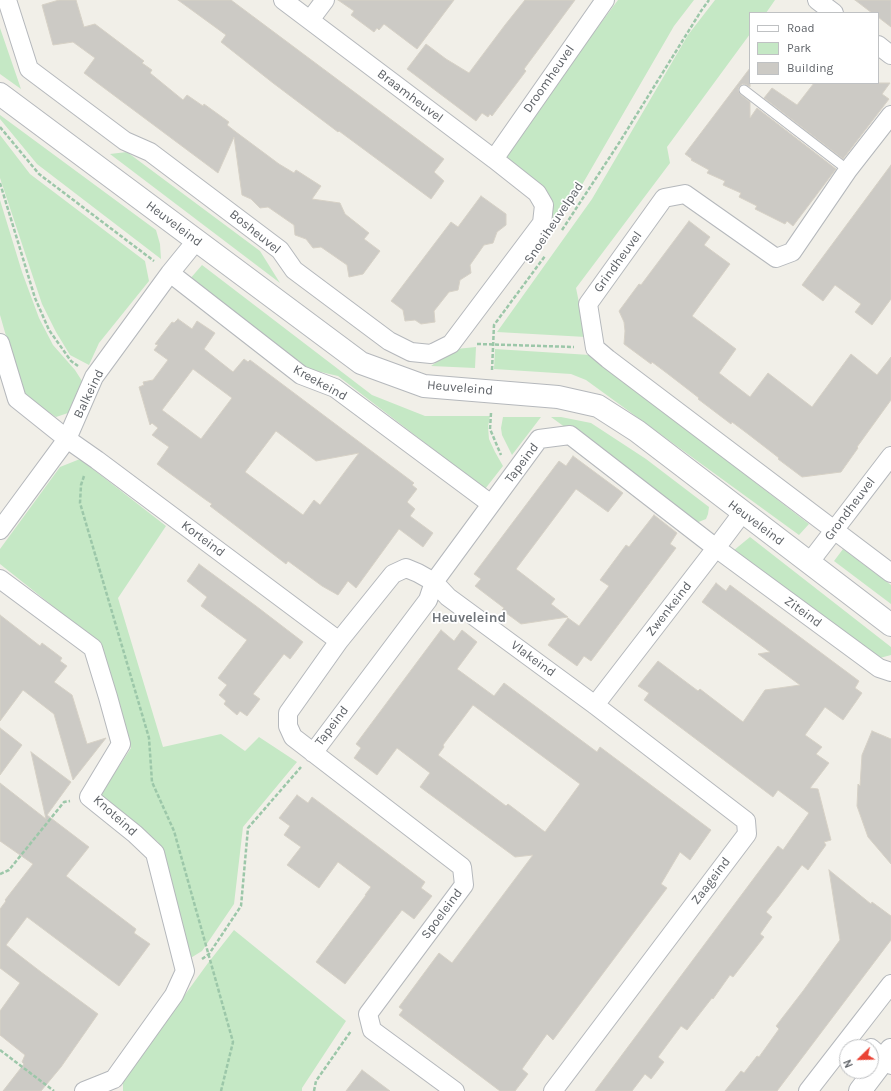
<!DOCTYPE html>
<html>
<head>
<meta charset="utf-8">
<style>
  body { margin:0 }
  #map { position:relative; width:891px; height:1091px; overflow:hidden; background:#f1efe8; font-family:Karla,sans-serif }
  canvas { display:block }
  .legend { position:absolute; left:749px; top:12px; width:130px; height:72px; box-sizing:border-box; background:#fff; border:1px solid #bfc1c3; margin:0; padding:5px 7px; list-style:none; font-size:12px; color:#5f6368 }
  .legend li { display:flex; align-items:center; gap:8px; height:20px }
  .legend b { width:20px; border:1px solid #bfc1c3 }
  .north { position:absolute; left:839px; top:1039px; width:40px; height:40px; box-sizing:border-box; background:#fff; border:1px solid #bfc1c3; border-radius:50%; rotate:247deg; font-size:11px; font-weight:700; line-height:16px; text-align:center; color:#5f6368 }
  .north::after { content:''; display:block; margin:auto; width:14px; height:18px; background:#ea4335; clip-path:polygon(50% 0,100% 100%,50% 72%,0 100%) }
</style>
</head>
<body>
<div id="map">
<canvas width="891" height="1091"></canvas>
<ul class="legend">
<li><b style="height:5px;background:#fff"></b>Road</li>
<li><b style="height:11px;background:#c5e8c5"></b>Park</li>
<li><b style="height:11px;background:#cccac5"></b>Building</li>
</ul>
<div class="north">N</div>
</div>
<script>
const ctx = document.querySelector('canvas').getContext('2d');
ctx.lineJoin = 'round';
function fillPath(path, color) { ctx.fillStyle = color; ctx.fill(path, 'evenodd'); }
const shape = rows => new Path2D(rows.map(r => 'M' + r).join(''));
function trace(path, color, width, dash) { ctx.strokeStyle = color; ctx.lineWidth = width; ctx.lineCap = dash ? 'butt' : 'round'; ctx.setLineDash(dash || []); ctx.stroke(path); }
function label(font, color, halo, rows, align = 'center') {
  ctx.font = font + ' Karla,sans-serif'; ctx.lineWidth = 3.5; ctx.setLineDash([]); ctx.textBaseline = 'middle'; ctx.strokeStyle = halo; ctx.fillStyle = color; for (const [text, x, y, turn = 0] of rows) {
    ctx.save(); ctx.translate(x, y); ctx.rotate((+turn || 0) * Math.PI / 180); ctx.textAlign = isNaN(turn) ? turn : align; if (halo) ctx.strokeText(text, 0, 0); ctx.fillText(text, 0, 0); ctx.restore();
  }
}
fillPath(shape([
  [618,0,694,0,674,26,579,190,544,238,550,206,504,158,512,142],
  [715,0,775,0,766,13,750,13,750,34,667,147,670,163,576,288,586,337,497,332,592,199,688,35],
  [0,28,21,89,0,74],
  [0,115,156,230,160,244,161,259,37,164,0,119],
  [0,135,30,174,145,261,149,281,99,343,89,365,70,355,56,332,42,304,0,178],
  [127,152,260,251,280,283,110,154],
  [0,200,22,272,39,318,53,345,75,370,82,381,68,413,56,417,23,395,0,315],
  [202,265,372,395,425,416,490,416,488,427,489,439,495,452,503,466,485,489,338,376,308,369,189,280],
  [476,347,475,368,431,366,456,349],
  [495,349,590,355,809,524,799,535,586,380,571,374,494,369],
  [503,417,541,417,512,455,502,435,501,428],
  [551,417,561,417,591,423,646,459,709,507,708,514,706,519,696,523],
  [80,459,166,526,118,598,163,747,221,734,245,751,259,737,297,762,243,827,234,904,202,951,189,959,158,842,100,795,131,748,99,643,0,564,0,549,60,467],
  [750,537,891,647,891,655,876,659,733,551],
  [843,549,891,585,891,604,834,561],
  [234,930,346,1021,302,1088,302,1091,123,1091,123,1080,208,963]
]), '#c5e8c5');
const building = shape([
  [59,0,76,0,84,27,95,24,144,61,142,63,152,70,150,73,183,100,187,95,203,106,204,104,229,122,227,125,236,132,279,164,294,173,296,170,321,186,312,199,340,203,345,214,369,233,364,239,380,251,363,274,349,277,347,265,321,247,313,248,306,239,295,235,294,225,268,207,260,208,251,199,242,195,234,137,218,173,84,73,95,58,73,42,53,45,42,5,59,0],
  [178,0,231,0,444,159,434,172,444,181,431,199,339,131,338,132,273,83,221,42,226,35,178,0],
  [338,0,454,0,417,49,384,24,379,30,377,28,374,32,351,15,354,11,338,0],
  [525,0,575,0,524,69,526,71,492,116,490,114,488,117,482,113,476,121,407,69,426,44,446,59,469,73,505,25,525,0],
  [855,0,891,0,891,27,878,17,878,13,872,13,855,0],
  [750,68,750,87,745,84,742,84,739,87,738,90,740,94,750,102,750,118,757,108,836,169,793,226,787,221,785,224,755,209,757,206,739,197,741,193,723,185,725,181,707,173,709,170,691,160,692,159,685,154,750,68],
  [814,83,890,83,882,94,889,99,843,159,764,98,772,88,797,105,814,83],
  [891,165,891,299,872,325,855,312,861,304,835,285,823,301,802,285,891,165],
  [481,196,506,214,506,225,497,232,493,243,484,245,470,265,471,273,460,280,458,290,449,292,434,311,435,322,421,324,415,320,405,321,403,310,391,301,451,222,458,227,481,196],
  [689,221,710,237,704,245,730,264,692,316,736,349,719,373,750,397,768,373,812,407,851,354,877,375,891,357,891,400,857,447,858,448,841,472,802,477,778,459,779,458,748,434,732,422,731,424,698,399,699,398,668,374,652,362,651,364,624,344,625,331,624,322,619,311,639,284,641,285,689,221],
  [178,319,192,329,197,321,215,333,204,349,233,372,244,359,248,362,250,360,414,483,412,485,417,489,407,502,415,509,410,516,433,533,423,547,399,529,356,588,348,581,338,595,322,586,288,561,286,564,210,506,212,504,206,500,157,464,169,447,152,435,158,428,152,423,150,425,139,387,144,385,143,382,153,380,168,360,154,350,158,345,155,344,172,322,174,323,178,319],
  [193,369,232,398,201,439,162,410,193,369],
  [276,431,316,461,359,453,320,505,314,500,303,515,245,472,276,431],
  [573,456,623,493,608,512,576,489,516,569,555,599,551,604,568,617,521,624,502,610,504,608,475,586,481,579,474,574,559,461,566,466,573,456],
  [654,515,677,533,670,544,676,548,591,661,584,656,577,666,548,645,568,618,579,626,609,586,600,580,626,545,629,547,654,515],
  [199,564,256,606,303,642,290,659,284,654,253,694,260,699,247,716,240,711,237,715,224,704,226,701,219,695,227,685,218,678,247,640,201,606,207,597,187,581,199,564],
  [716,583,726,591,730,585,859,681,855,688,862,693,843,720,825,707,805,735,822,747,816,754,829,763,810,788,818,789,831,840,824,842,826,845,808,870,802,865,778,897,766,912,772,917,760,934,764,937,733,977,730,975,713,999,712,998,687,1030,681,1026,658,1057,664,1062,651,1079,645,1074,632,1091,595,1091,778,846,783,850,809,813,778,790,773,797,644,700,649,693,638,686,658,661,698,691,700,689,743,722,765,690,800,685,758,654,770,652,702,602,716,583],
  [0,615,40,646,42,643,62,658,60,661,67,666,54,682,72,695,87,744,106,738,73,780,54,714,23,690,0,721,0,615],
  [441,630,454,641,462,630,477,642,457,669,494,696,504,683,597,752,600,747,711,830,690,860,680,852,661,884,667,888,553,1040,547,1034,522,1069,528,1074,515,1091,500,1091,399,1015,403,1010,399,1007,439,953,452,963,533,855,515,857,420,787,430,773,397,748,377,775,354,758,361,748,356,744,441,630],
  [473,705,580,784,545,832,508,804,506,806,438,755,444,747,443,745,473,705],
  [0,728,22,745,0,775,0,728],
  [872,731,891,739,891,864,868,837,857,806,858,784,860,786,862,755,872,731],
  [31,752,71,782,47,815,89,847,66,876,136,929,134,933,150,944,119,986,27,917,6,945,41,972,98,1014,61,1067,41,1091,3,1091,24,1064,22,1062,25,1055,0,1035,0,1011,20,983,0,968,0,909,6,901,5,900,33,864,0,841,0,783,46,819,31,752],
  [297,795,308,803,312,797,376,845,425,882,421,888,432,896,414,919,402,910,345,984,316,962,366,895,365,895,371,887,338,862,319,888,287,865,301,847,284,835,290,826,279,818,297,795],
  [829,870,871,904,872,902,891,916,891,940,777,1091,725,1091,741,1071,744,1073,757,1056,759,1057,779,1029,776,1026,803,991,840,940,829,870],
  [362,1070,390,1091,346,1091,362,1070]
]);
fillPath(building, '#cccac5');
trace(building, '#d6d1c6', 1);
const service = shape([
  [744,90,848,170]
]);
const minor = shape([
  [7,0,29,69,125,141,150,152,280,250,294,270,389,341,411,352,431,354,451,344,542,223,544,205,537,193,494,159,283,0],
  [817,0,834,13],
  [310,20,325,0],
  [878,45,891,55],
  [891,115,848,170,792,252,776,258,685,194,664,198,588,304,595,348,608,359,891,573],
  [494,159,605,0],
  [170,273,301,375,335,388,491,504],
  [0,343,17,399,67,439,97,460,339,641],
  [0,530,67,439,94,377,170,273,196,241],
  [809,563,891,456],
  [0,579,93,648,108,697,121,744,89,797,135,834,155,853,185,971,174,995,114,1079],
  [595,705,716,548,743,512],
  [313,753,428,600,434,582,539,439,570,435,716,548,879,668,891,672],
  [871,1048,891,1065],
  [84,1091,114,1079],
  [455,1091,372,1030,368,1014,464,885,462,867,293,737,288,726,288,713,339,641,393,574,406,568,418,573,434,582,448,597,595,705,746,821,747,834,553,1091],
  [808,1091,891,984]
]);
const tertiary = shape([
  [0,94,361,363,424,386,558,397,598,406,637,431,891,625],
  [860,1091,891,1050]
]);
trace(service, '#b5b8bc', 11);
trace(minor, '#b5b8bc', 20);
trace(tertiary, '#b5b8bc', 24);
trace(shape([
  [0,127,39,174,154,261],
  [0,183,35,298,49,330,71,361,78,366],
  [562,230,619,143,701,11,709,0],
  [477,344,574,347],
  [492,370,494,325,545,256],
  [491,413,490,429,501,455],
  [84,476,81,485,80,503,149,738,152,782,174,831,233,1042,221,1091],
  [0,874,9,870,64,802,70,801],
  [202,959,209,954,241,906,248,828,301,767],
  [0,1050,54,1091],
  [314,1091,316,1081,351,1031]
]), '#9cc7a9', 2.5, [4, 2]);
trace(service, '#fff', 9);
trace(minor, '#fff', 18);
trace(tertiary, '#fff', 22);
label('13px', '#5f6368', '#fff', [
  ["Droomheuvel",549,79,-55],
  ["Braamheuvel",410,96,37],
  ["Snoeiheuvelpad",554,223,-56],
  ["Heuveleind",174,224,37],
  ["Bosheuvel",255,232,39],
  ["Grindheuvel",618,262,-54],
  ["Kreekeind",320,383,29],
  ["Heuveleind",460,388,5],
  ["Balkeind",89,394,-64],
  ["Tapeind",522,463,-53],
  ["Grondheuvel",850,509,-53],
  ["Heuveleind",756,523,37],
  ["Korteind",203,539,37],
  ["Zwenkeind",669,609,-52],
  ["Ziteind",803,612,36],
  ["Vlakeind",533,659,36],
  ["Tapeind",332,726,-53],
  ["Knoteind",115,816,42],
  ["Zaageind",711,881,-53],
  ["Spoeleind",442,914,-53]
]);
label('bold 14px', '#70757a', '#fff', [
  ["Heuveleind",469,618]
]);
</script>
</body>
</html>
